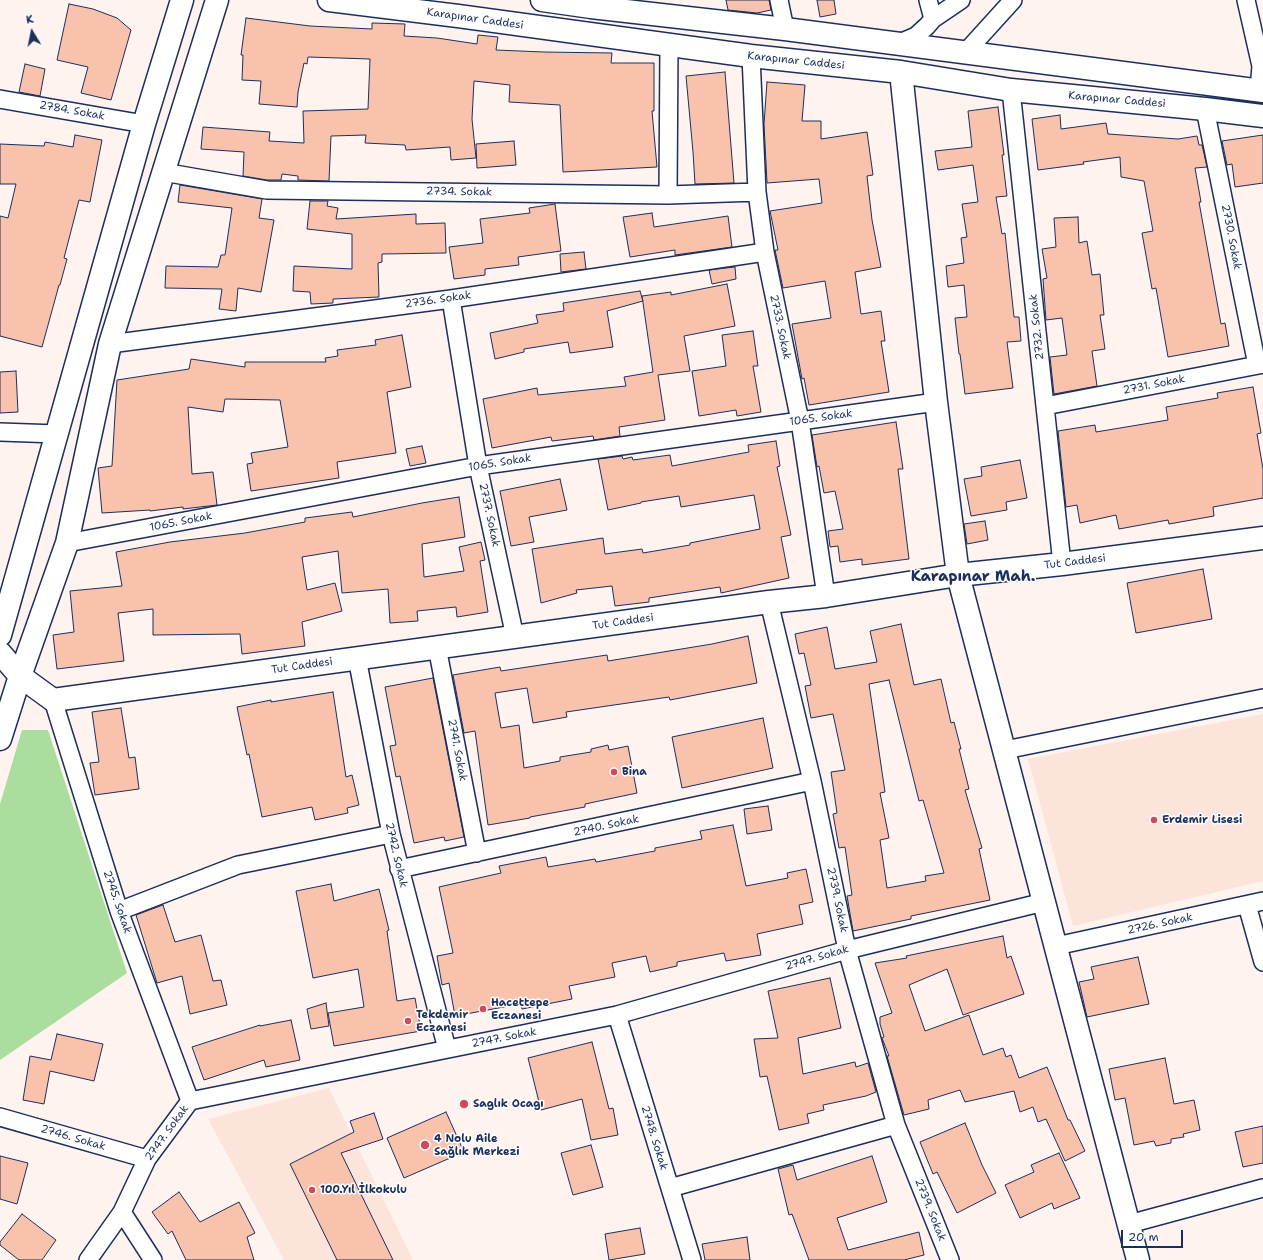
<!DOCTYPE html>
<html>
<head>
<meta charset="utf-8">
<style>
  body { margin:0 }
  #map { position:relative; width:1263px; height:1260px; overflow:hidden; background:#fef3ee; font-family:"Shantell Sans",sans-serif }
  canvas { display:block }
  .north { position:absolute; left:12px; top:12px; width:40px; height:40px; -webkit-text-stroke:3px #fff; paint-order:stroke; rotate:350deg; font-size:11px; font-weight:700; line-height:16px; text-align:center; color:#1b2f5e }
  .north::after { content:''; display:block; margin:auto; width:14px; height:18px; background:#1b2f5e; clip-path:polygon(50% 0,100% 100%,50% 72%,0 100%) }
  .scale { position:absolute; left:1121px; top:1230px; width:62px; height:18px; box-sizing:border-box; border:2px solid #1b2f5e; border-top:0; padding-left:5px; font-size:12px; line-height:14px; white-space:nowrap; color:#1b2f5e; -webkit-text-stroke:3px #fff; paint-order:stroke }
</style>
</head>
<body>
<div id="map">
<canvas width="1263" height="1260"></canvas>
<div class="north">K</div>
<div class="scale">20 m</div>
</div>
<script>
const ctx = document.querySelector('canvas').getContext('2d');
ctx.lineJoin = 'round';
function fillPath(path, color) { ctx.fillStyle = color; ctx.fill(path, 'evenodd'); }
const shape = rows => new Path2D(rows.map(r => 'M' + r).join(''));
function trace(path, color, width, dash) { ctx.strokeStyle = color; ctx.lineWidth = width; ctx.lineCap = dash ? 'butt' : 'round'; ctx.setLineDash(dash || []); ctx.stroke(path); }
function label(font, color, halo, rows, align = 'center') {
  ctx.font = font + ' "Shantell Sans",sans-serif'; ctx.lineWidth = 3; ctx.setLineDash([]); ctx.textBaseline = 'middle'; ctx.strokeStyle = halo; ctx.fillStyle = color; for (const [text, x, y, turn = 0] of rows) {
    ctx.save(); ctx.translate(x, y); ctx.rotate((+turn || 0) * Math.PI / 180); ctx.textAlign = isNaN(turn) ? turn : align; if (halo) ctx.strokeText(text, 0, 0); ctx.fillText(text, 0, 0); ctx.restore();
  }
}
fillPath(shape([
  [1263,714,1263,881,1073,926,1028,759],
  [329,1088,413,1260,284,1260,208,1119]
]), '#fce4da');
fillPath(shape([
  [22,730,48,730,127,973,0,1060,0,804]
]), '#abdd9e');
const building = shape([
  [726,0,769,0,771,10,757,13,728,10,726,0],
  [817,0,834,0,836,14,820,17,817,0],
  [69,4,93,9,117,18,131,30,111,100,81,93,88,67,57,60,69,4],
  [246,18,310,26,372,29,372,23,405,24,404,36,437,38,477,44,478,35,498,37,496,50,544,52,612,53,611,63,654,63,654,111,652,111,657,167,563,172,560,105,509,102,510,85,474,81,472,119,476,158,451,160,450,147,406,150,405,145,365,143,366,135,331,136,329,181,298,180,298,176,282,174,281,180,267,180,243,176,244,152,201,149,203,127,270,132,269,141,304,143,303,111,368,109,370,59,308,57,307,64,304,63,298,92,297,107,259,104,261,81,242,80,243,55,241,55,246,18],
  [25,64,45,69,40,96,19,92,25,64],
  [725,72,734,183,695,184,693,152,686,76,725,72],
  [767,82,805,85,802,121,821,121,821,139,867,132,873,175,867,176,872,220,881,267,855,272,861,314,881,311,885,341,881,341,889,392,809,405,804,378,802,379,792,324,831,318,825,281,783,288,775,250,778,250,770,211,822,203,819,179,767,183,764,124,767,82],
  [998,107,1004,155,1002,155,1007,196,996,197,1002,234,1005,233,1014,317,1019,317,1021,341,1007,342,1013,388,965,394,960,354,959,354,955,318,967,317,964,285,948,287,946,266,964,263,961,238,967,237,962,204,978,202,973,165,938,170,935,151,972,147,968,111,998,107],
  [1060,115,1061,129,1106,123,1108,134,1178,139,1197,136,1199,145,1202,145,1207,167,1195,168,1201,202,1199,202,1221,324,1225,323,1229,346,1168,357,1156,288,1152,289,1142,233,1153,231,1144,181,1121,177,1120,157,1083,162,1084,164,1038,170,1032,119,1060,115],
  [75,135,102,140,90,202,79,200,64,258,67,259,60,285,59,285,42,347,0,336,0,216,8,218,16,184,0,184,0,144,44,146,45,142,73,147,75,135],
  [1263,135,1263,183,1235,187,1232,164,1227,165,1222,141,1263,135],
  [514,141,516,165,477,168,476,144,514,141],
  [180,185,262,199,259,218,274,220,261,292,238,288,236,311,219,309,222,289,165,288,166,266,218,267,221,255,225,255,232,208,178,202,180,185],
  [310,201,328,201,327,206,338,208,336,219,416,214,416,224,445,223,446,253,382,254,382,262,378,263,379,297,333,299,333,303,311,304,310,292,293,291,294,266,352,269,352,234,307,229,310,201],
  [555,204,561,251,518,257,519,265,485,269,485,275,454,279,449,247,483,243,480,219,530,213,529,208,555,204],
  [652,213,654,227,728,216,732,247,675,255,675,250,630,257,623,217,652,213],
  [1078,217,1079,243,1087,241,1092,275,1100,274,1104,315,1100,315,1105,349,1092,351,1097,386,1054,394,1050,357,1067,355,1062,318,1046,320,1043,279,1047,278,1042,249,1056,247,1054,218,1078,217],
  [584,252,586,269,561,272,560,254,584,252],
  [735,267,736,279,712,284,709,270,735,267],
  [727,284,735,326,684,336,690,371,658,375,665,420,619,427,620,436,594,440,593,436,552,441,551,437,492,448,483,399,537,388,538,395,626,386,624,377,653,372,642,296,671,292,671,295,727,284],
  [640,291,643,301,607,311,613,347,570,353,568,342,524,349,524,352,495,359,490,333,538,323,536,315,564,311,563,303,640,291],
  [753,331,758,366,753,366,761,412,737,416,736,410,699,416,692,371,726,366,722,335,753,331],
  [402,335,411,387,387,392,396,453,337,462,339,478,251,491,247,464,253,463,251,453,288,447,280,400,225,399,223,412,188,407,192,474,213,472,217,505,183,509,183,507,150,511,150,510,102,513,98,468,112,466,117,380,189,369,191,359,245,367,245,362,326,362,325,358,338,356,337,350,376,345,375,340,402,335],
  [16,371,18,412,0,413,0,372,16,371],
  [1253,387,1261,433,1257,434,1263,469,1263,498,1213,507,1214,516,1169,524,1168,520,1119,529,1116,515,1080,523,1077,505,1066,507,1058,431,1095,425,1096,432,1168,420,1166,407,1218,398,1217,393,1253,387],
  [896,422,903,469,898,469,909,559,862,565,862,559,840,562,838,546,830,547,828,531,843,529,835,491,824,493,819,466,817,467,812,435,896,422],
  [776,441,780,466,777,467,791,535,781,537,789,578,721,593,720,587,649,598,649,602,615,606,612,586,576,590,577,593,541,603,532,549,603,538,605,554,642,549,643,553,690,545,690,543,760,529,754,495,681,507,679,496,641,502,641,503,608,510,598,459,622,456,623,459,632,457,633,460,670,455,672,466,749,452,748,445,776,441],
  [422,446,426,463,410,466,406,449,422,446],
  [1020,460,1027,498,1006,502,1007,510,971,516,964,479,982,476,981,467,1020,460],
  [560,479,567,510,529,517,534,542,511,546,500,491,560,479],
  [459,497,465,537,422,544,424,577,464,571,459,547,481,542,485,560,480,561,488,612,457,617,456,607,417,611,418,621,390,623,388,589,342,593,338,551,302,557,307,590,335,583,342,611,302,622,305,646,242,654,240,634,153,635,153,609,118,613,124,661,57,669,53,635,74,632,70,591,122,586,116,552,170,542,245,533,305,522,305,518,352,512,353,517,422,503,459,497],
  [985,521,988,540,967,544,964,524,985,521],
  [1203,569,1212,619,1136,633,1127,583,1203,569],
  [901,624,914,685,941,679,951,723,954,722,961,749,959,749,969,789,965,790,982,848,979,849,990,900,911,916,911,919,853,931,847,896,852,895,845,847,839,848,833,814,837,813,831,772,845,770,833,714,811,718,805,686,811,685,804,653,799,654,795,634,827,627,835,669,877,662,870,631,901,624],
  [889,680,919,801,923,800,944,873,925,876,926,881,887,888,880,840,889,838,880,793,885,792,869,684,889,680],
  [748,636,757,683,670,700,669,697,566,712,567,717,533,723,527,688,495,693,501,728,519,725,524,768,560,761,560,757,591,752,591,749,608,745,609,750,628,746,637,793,585,804,585,807,530,817,530,818,488,825,475,731,464,733,453,675,500,667,501,671,607,655,608,661,712,644,748,636],
  [433,678,464,837,445,841,444,837,414,843,400,776,396,777,390,746,396,745,385,687,433,678],
  [333,692,346,777,352,775,359,805,347,808,348,813,315,820,312,807,262,817,249,754,247,755,237,707,271,700,271,702,333,692],
  [121,708,129,758,135,757,139,789,95,795,90,763,99,762,92,712,121,708],
  [763,718,773,768,682,788,672,737,763,718],
  [768,806,772,830,747,834,744,809,768,806],
  [733,825,746,886,788,878,787,873,806,869,813,902,799,905,803,924,757,934,761,955,726,961,724,953,677,962,677,966,650,972,646,956,612,963,615,977,569,986,572,999,522,1009,520,1004,455,1016,449,983,442,985,437,956,453,953,439,887,501,873,499,866,546,857,548,867,595,859,596,862,655,851,655,848,702,839,700,831,733,825],
  [331,884,334,901,379,889,389,930,387,931,397,1001,415,998,421,1031,334,1046,328,1013,364,1007,358,969,313,978,296,891,331,884],
  [163,905,175,942,201,935,213,981,221,980,227,1005,190,1014,182,976,157,983,136,915,163,905],
  [1003,936,1007,958,1011,956,1024,994,963,1015,947,969,909,985,925,1031,969,1015,983,1055,1003,1048,1006,1057,1011,1055,1019,1078,1047,1067,1068,1120,1070,1120,1085,1151,1065,1161,1046,1119,1038,1122,1033,1107,1020,1112,1014,1091,965,1102,960,1090,928,1100,929,1109,904,1115,887,1056,889,1056,882,1038,884,1037,880,1024,880,1017,892,1013,875,963,907,958,906,956,1003,936],
  [1138,957,1149,1004,1087,1017,1079,982,1094,979,1091,967,1138,957],
  [830,978,841,1028,798,1038,803,1074,855,1062,856,1067,868,1063,876,1092,866,1096,823,1105,824,1110,807,1114,809,1123,779,1130,767,1076,760,1077,754,1039,778,1038,768,991,830,978],
  [326,1003,329,1026,311,1029,307,1009,326,1003],
  [291,1020,300,1060,266,1067,264,1060,204,1080,192,1047,260,1025,260,1026,291,1020],
  [57,1034,103,1044,94,1081,50,1071,44,1104,23,1100,30,1056,51,1060,57,1034],
  [592,1042,609,1109,613,1108,618,1135,591,1140,582,1099,541,1110,528,1058,592,1042],
  [1165,1058,1174,1104,1194,1100,1200,1130,1183,1134,1184,1137,1171,1139,1171,1143,1156,1146,1154,1141,1134,1145,1125,1098,1115,1100,1109,1069,1165,1058],
  [446,1112,464,1152,404,1178,387,1138,446,1112],
  [374,1113,383,1139,341,1153,393,1260,337,1260,290,1164,354,1132,350,1121,374,1113],
  [965,1123,982,1165,996,1193,957,1213,937,1172,933,1174,920,1142,965,1123],
  [1263,1126,1263,1163,1243,1167,1235,1132,1263,1126],
  [591,1145,603,1187,573,1195,561,1153,591,1145],
  [1059,1153,1080,1198,1054,1209,1052,1203,1020,1218,1005,1185,1034,1172,1031,1165,1059,1153],
  [0,1156,28,1163,17,1204,0,1199,0,1156],
  [872,1156,887,1202,837,1218,848,1250,919,1232,924,1255,904,1260,809,1260,792,1214,789,1215,778,1169,793,1165,797,1180,872,1156],
  [179,1192,200,1222,239,1202,255,1233,247,1237,254,1260,186,1260,172,1231,168,1234,152,1212,179,1192],
  [22,1214,56,1240,42,1260,19,1260,0,1245,0,1242,22,1214],
  [640,1228,645,1254,609,1260,605,1234,640,1228],
  [747,1237,750,1260,705,1260,702,1244,747,1237]
]);
fillPath(building, '#f9c2ac');
trace(building, '#1b2f5e', 1);
const street = shape([
  [779,0,785,29],
  [928,0,933,19],
  [1246,0,1261,66,1259,90],
  [897,44,916,36,927,26,933,19,961,0],
  [965,53,1013,0],
  [751,56,757,192,765,252,800,421,826,596],
  [1011,90,1062,564],
  [0,99,144,124],
  [1205,109,1257,365],
  [163,172,267,190,668,195,757,192],
  [668,195,669,45],
  [451,299,478,466,515,637],
  [110,344,451,299,765,252],
  [1045,406,1263,364],
  [0,432,57,434],
  [67,543,478,466,936,402],
  [769,602,812,781,847,950,896,1125,950,1260],
  [437,647,477,853],
  [357,658,391,834,447,1049],
  [53,700,119,911,190,1101],
  [1005,750,1263,698],
  [399,869,812,781],
  [1247,905,1263,962],
  [119,911,238,865,391,834],
  [1056,946,1263,901],
  [617,1015,692,1260],
  [0,1117,147,1159],
  [670,1188,896,1125],
  [122,1212,153,1260],
  [1129,1224,1263,1188],
  [88,1260,122,1212,147,1159,190,1101,617,1015,847,950,1044,902]
]);
const secondary = shape([
  [329,0,458,16,751,56,901,72,1011,90,1205,109,1263,116],
  [542,0,591,7,785,29,1263,91],
  [901,72,936,402,958,575,1138,1260],
  [0,635,144,124,182,0],
  [0,653,20,676,53,700,769,602,826,596,958,575,1062,564,1263,538],
  [0,739,20,676,67,543,110,344,217,0]
]);
trace(street, '#1b2f5e', 20);
trace(secondary, '#1b2f5e', 25);
trace(street, '#fff', 17);
trace(secondary, '#fff', 22);
for (const [x, y, r, color] of [
  [614,772,4,"#d1495b"],
  [1154,820,4,"#d1495b"],
  [483,1009,4,"#d1495b"],
  [408,1021,4,"#d1495b"],
  [464,1104,5,"#d1495b"],
  [425,1145,5,"#d1495b"],
  [312,1190,4,"#d1495b"]
]) { const dot = new Path2D(); dot.arc(x, y, r, 0, 2 * Math.PI); ctx.fillStyle = color; ctx.fill(dot); trace(dot, '#fff', 1.5); }
label('11px', '#1b2f5e', '#fff', [
  ["Karapınar Caddesi",475,19,8],
  ["Karapınar Caddesi",796,61,6],
  ["Karapınar Caddesi",1117,100,5],
  ["2784. Sokak",72,111,10],
  ["2734. Sokak",459,192,1],
  ["2730. Sokak",1231,237,79],
  ["2736. Sokak",438,300,-8],
  ["2733. Sokak",780,327,78],
  ["2732. Sokak",1037,327,-96],
  ["2731. Sokak",1154,385,-11],
  ["1065. Sokak",821,418,-8],
  ["1065. Sokak",500,463,-9],
  ["2737. Sokak",489,515,78],
  ["1065. Sokak",181,522,-11],
  ["Tut Caddesi",1075,562,-7],
  ["Tut Caddesi",623,622,-8],
  ["Tut Caddesi",302,666,-8],
  ["2741. Sokak",457,750,79],
  ["2740. Sokak",606,826,-12],
  ["2742. Sokak",396,855,77],
  ["2739. Sokak",837,900,78],
  ["2745. Sokak",117,902,71],
  ["2726. Sokak",1160,924,-12],
  ["2747. Sokak",817,958,-16],
  ["2747. Sokak",504,1038,-11],
  ["2747. Sokak",167,1133,-54],
  ["2746. Sokak",73,1138,16],
  ["2748. Sokak",654,1138,73],
  ["2739. Sokak",930,1210,68]
]);
label('bold 11px', '#1b2f5e', '#fff', [
  ["Bina",622,772],
  ["Erdemir Lisesi",1162,820],
  ["Hacettepe",491,1003],
  ["Eczanesi",491,1016],
  ["Tekdemir",416,1015],
  ["Eczanesi",416,1028],
  ["Saglık Ocagı",473,1104],
  ["4 Nolu Aile",434,1139],
  ["Sağlık Merkezi",434,1152],
  ["100.Yıl İlkokulu",320,1190]
], 'left');
label('bold 15px', '#1b2f5e', '#fff', [
  ["Karapınar Mah.",973,577]
]);
</script>
</body>
</html>
